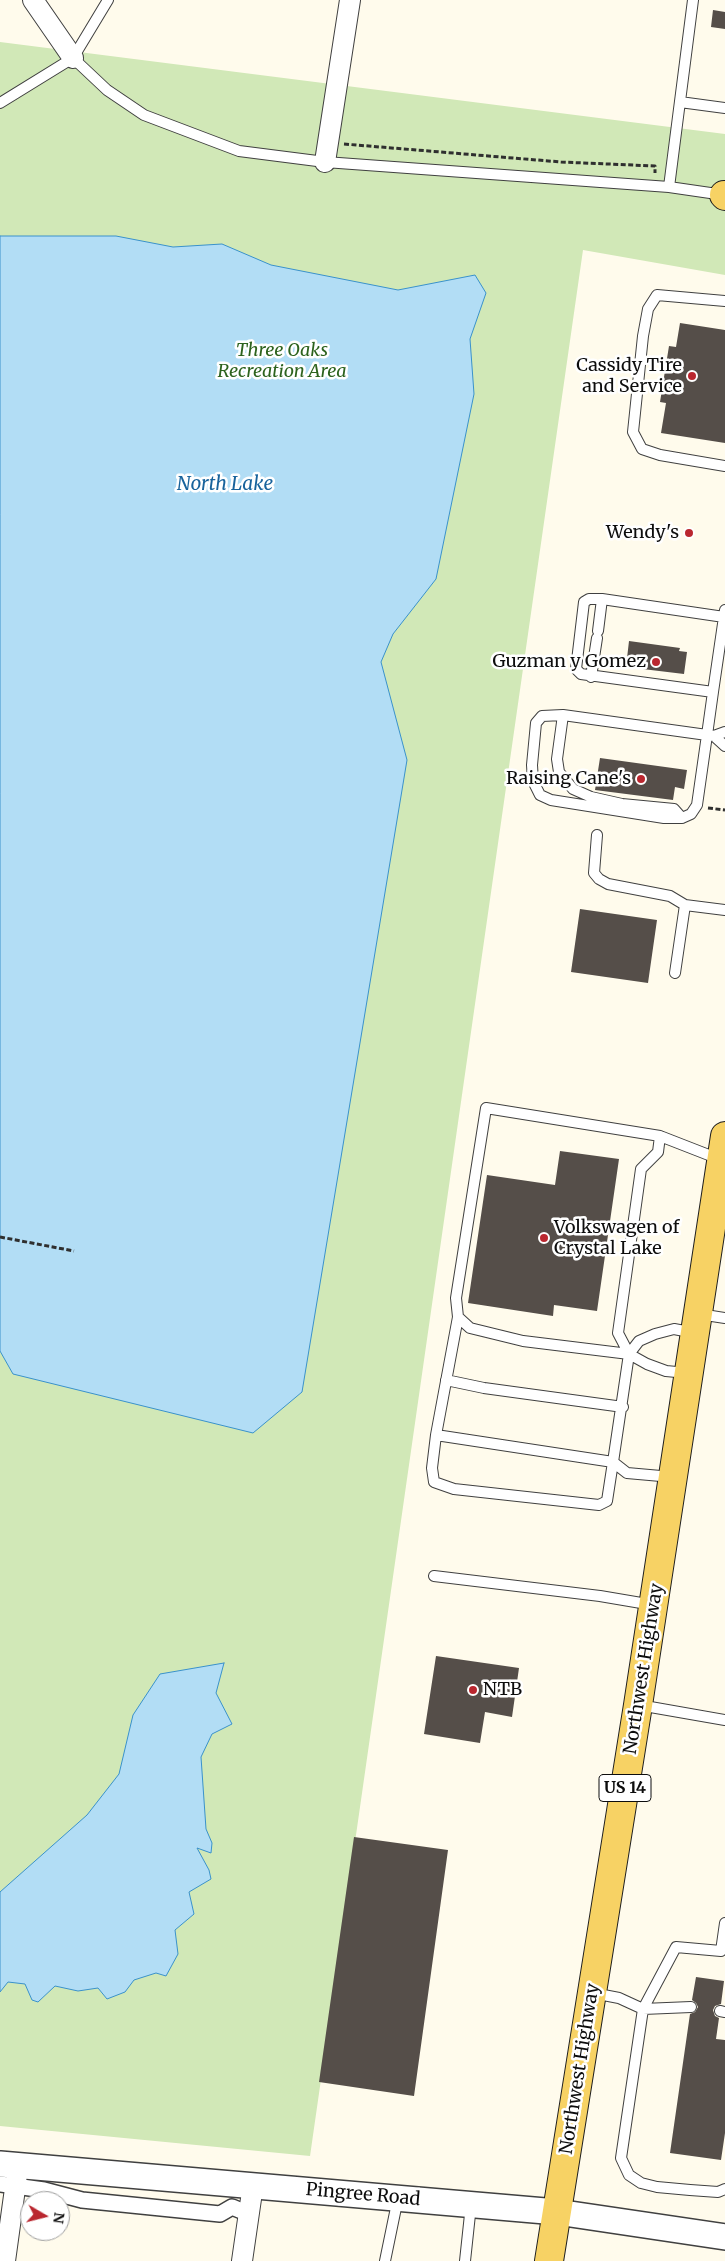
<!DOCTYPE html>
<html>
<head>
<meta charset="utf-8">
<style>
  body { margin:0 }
  #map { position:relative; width:725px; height:2261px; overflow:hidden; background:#fffbec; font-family:Merriweather,serif }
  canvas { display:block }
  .north { position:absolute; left:20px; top:2191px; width:50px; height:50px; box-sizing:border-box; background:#fff; border:1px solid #9e9e9e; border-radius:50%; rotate:98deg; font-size:14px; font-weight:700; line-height:20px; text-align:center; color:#0d0d0d }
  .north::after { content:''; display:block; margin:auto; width:18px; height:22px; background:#ba272f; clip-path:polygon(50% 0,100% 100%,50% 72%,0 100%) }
</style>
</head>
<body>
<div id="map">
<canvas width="725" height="2261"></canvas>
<div class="north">N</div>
</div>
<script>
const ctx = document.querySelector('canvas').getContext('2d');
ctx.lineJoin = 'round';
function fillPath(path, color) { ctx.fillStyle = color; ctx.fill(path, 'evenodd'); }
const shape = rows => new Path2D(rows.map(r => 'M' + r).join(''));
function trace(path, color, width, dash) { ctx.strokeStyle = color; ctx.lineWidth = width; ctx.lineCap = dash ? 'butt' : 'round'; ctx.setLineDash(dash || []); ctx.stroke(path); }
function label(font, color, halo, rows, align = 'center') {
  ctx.font = font + ' Merriweather,serif'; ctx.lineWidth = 5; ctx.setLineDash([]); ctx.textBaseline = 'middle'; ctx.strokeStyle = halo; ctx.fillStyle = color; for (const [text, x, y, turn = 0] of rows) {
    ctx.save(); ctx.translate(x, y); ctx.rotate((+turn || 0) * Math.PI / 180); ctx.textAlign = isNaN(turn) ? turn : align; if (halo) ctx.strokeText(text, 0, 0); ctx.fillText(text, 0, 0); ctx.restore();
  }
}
fillPath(shape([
  [0,42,725,134,725,275,583,250,310,2156,0,2126]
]), '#d1e8b7');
const water = shape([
  [0,236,116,236,173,247,222,244,271,265,398,290,475,275,486,293,470,339,474,394,436,579,393,634,381,662,407,760,302,1392,253,1433,13,1374,0,1351,0,236],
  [224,1663,216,1693,232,1724,212,1734,201,1757,206,1829,212,1843,211,1853,197,1848,209,1870,211,1879,189,1892,194,1914,175,1930,178,1954,166,1976,156,1973,134,1980,125,1992,107,1999,98,1988,78,1991,55,1986,38,2002,32,2000,25,1984,8,1982,0,1992,0,1892,87,1815,119,1774,133,1715,160,1674,224,1663]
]);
fillPath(water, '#b2ddf5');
trace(water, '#3a92cb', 1);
fillPath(shape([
  [713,10,725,12,725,29,711,27],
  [680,323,725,330,725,443,661,433,666,403,660,402,669,346,676,347],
  [629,641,680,648,679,651,687,652,684,674,626,667],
  [600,758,687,770,684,789,675,787,673,800,595,790],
  [580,909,657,920,648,983,571,972],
  [560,1151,619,1159,597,1311,554,1305,553,1316,468,1303,487,1175,555,1185],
  [436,1656,519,1668,512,1717,485,1712,480,1743,424,1734],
  [354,1837,448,1850,414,2096,319,2082],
  [696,1977,724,1981,721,2004,715,2006,713,2010,715,2016,719,2018,716,2039,725,2040,725,2133,721,2160,670,2153,690,2014,695,2012,698,2007,696,2003,692,2000]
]), '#554e49');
const service = shape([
  [73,58,108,0],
  [680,102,725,108],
  [0,103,73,58,107,90,144,115,239,151,325,162,669,187,724,195],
  [669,187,693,0],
  [725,301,657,295,648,309,643,336,633,432,642,449,660,455,725,466],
  [725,610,713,692,707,735,697,805,691,814,682,818,664,818,551,800,540,795,533,781,532,765,536,723,542,716,563,715,707,735,714,736,725,732],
  [598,631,602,599],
  [591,677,597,638],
  [713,692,581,674,576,669,584,602,589,599,602,599,724,617],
  [563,715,557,759,559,772,573,789,591,797,622,804,674,809,682,818],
  [714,736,725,746],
  [597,835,594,873,599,879,608,884,670,896,685,905,725,910],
  [675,973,685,905],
  [699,1314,725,1318],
  [458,1317,436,1435,432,1468,434,1482,454,1489,599,1505,607,1501,613,1462,627,1473,672,1477],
  [629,1354,618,1333,641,1169,658,1152,660,1136],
  [687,1373,666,1371,647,1364,629,1354,523,1341,470,1328,458,1317,456,1298,486,1108,660,1136,719,1159],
  [446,1380,484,1388,623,1407],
  [436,1435,613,1462,629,1354,639,1341,655,1334,674,1329,695,1333],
  [434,1576,600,1596,653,1605],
  [639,1705,725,1720],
  [725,1923,721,1951,676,1947,643,2009,621,2158,629,2175,641,2183,657,2187,690,2190,718,2192,725,2189],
  [593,1993,619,1998,643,2009,691,2007],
  [720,2011,725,2012],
  [385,2261,398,2198],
  [465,2261,471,2205]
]);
const pedestrian = shape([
  [0,2184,44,2190,82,2200,220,2214,232,2207,249,2214]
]);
const minor = shape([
  [33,0,73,58],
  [325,162,350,0],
  [5,2261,18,2167],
  [242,2261,253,2185]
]);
const tertiary = shape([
  [0,2164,557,2212,725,2237]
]);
const primary = shape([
  [724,195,725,196],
  [549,2261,638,1705,725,1136]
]);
trace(service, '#404040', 12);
trace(pedestrian, '#404040', 18);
trace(minor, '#404040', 22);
trace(tertiary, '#404040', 28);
trace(primary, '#1e1e1e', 30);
trace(shape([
  [344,144,561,162,655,166,655,173],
  [708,808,725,810],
  [0,1237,74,1251]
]), '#2f2f2f', 3, [5, 2.5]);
trace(service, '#fff', 10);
trace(pedestrian, '#fff', 15);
trace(minor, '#fff', 20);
trace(tertiary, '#fff', 25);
trace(primary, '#f7d264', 28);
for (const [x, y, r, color] of [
  [692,376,5,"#ba272f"],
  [689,533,5,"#ba272f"],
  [656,662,5,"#ba272f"],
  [641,779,5,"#ba272f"],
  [544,1238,5,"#ba272f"],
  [473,1690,5,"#ba272f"]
]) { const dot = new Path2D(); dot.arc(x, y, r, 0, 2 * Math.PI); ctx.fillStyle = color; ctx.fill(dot); trace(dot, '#fff', 2); }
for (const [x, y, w] of [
  [625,1788,52]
]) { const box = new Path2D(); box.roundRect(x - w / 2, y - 13.5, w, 27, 4); ctx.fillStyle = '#fff'; ctx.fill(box); trace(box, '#0d0d0d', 1); }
label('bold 16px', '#0d0d0d', null, [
  ["US 14",625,1788]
]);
label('italic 18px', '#2d631e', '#fff', [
  ["Three Oaks",282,351],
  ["Recreation Area",282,372]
]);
label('18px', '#0d0d0d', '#fff', [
  ["Cassidy Tire",682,366],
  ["and Service",682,387],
  ["Wendy's",679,533],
  ["Guzman y Gomez",646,662],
  ["Raising Cane's",631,779],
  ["Volkswagen of",554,1228,"left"],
  ["Crystal Lake",554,1249,"left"],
  ["NTB",483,1690,"left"]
], 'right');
label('18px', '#0d0d0d', '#fff', [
  ["Northwest Highway",644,1669,-81],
  ["Northwest Highway",580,2069,-81],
  ["Pingree Road",363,2195,5]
]);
label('italic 19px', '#18639c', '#fff', [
  ["North Lake",225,485]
]);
</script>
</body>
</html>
